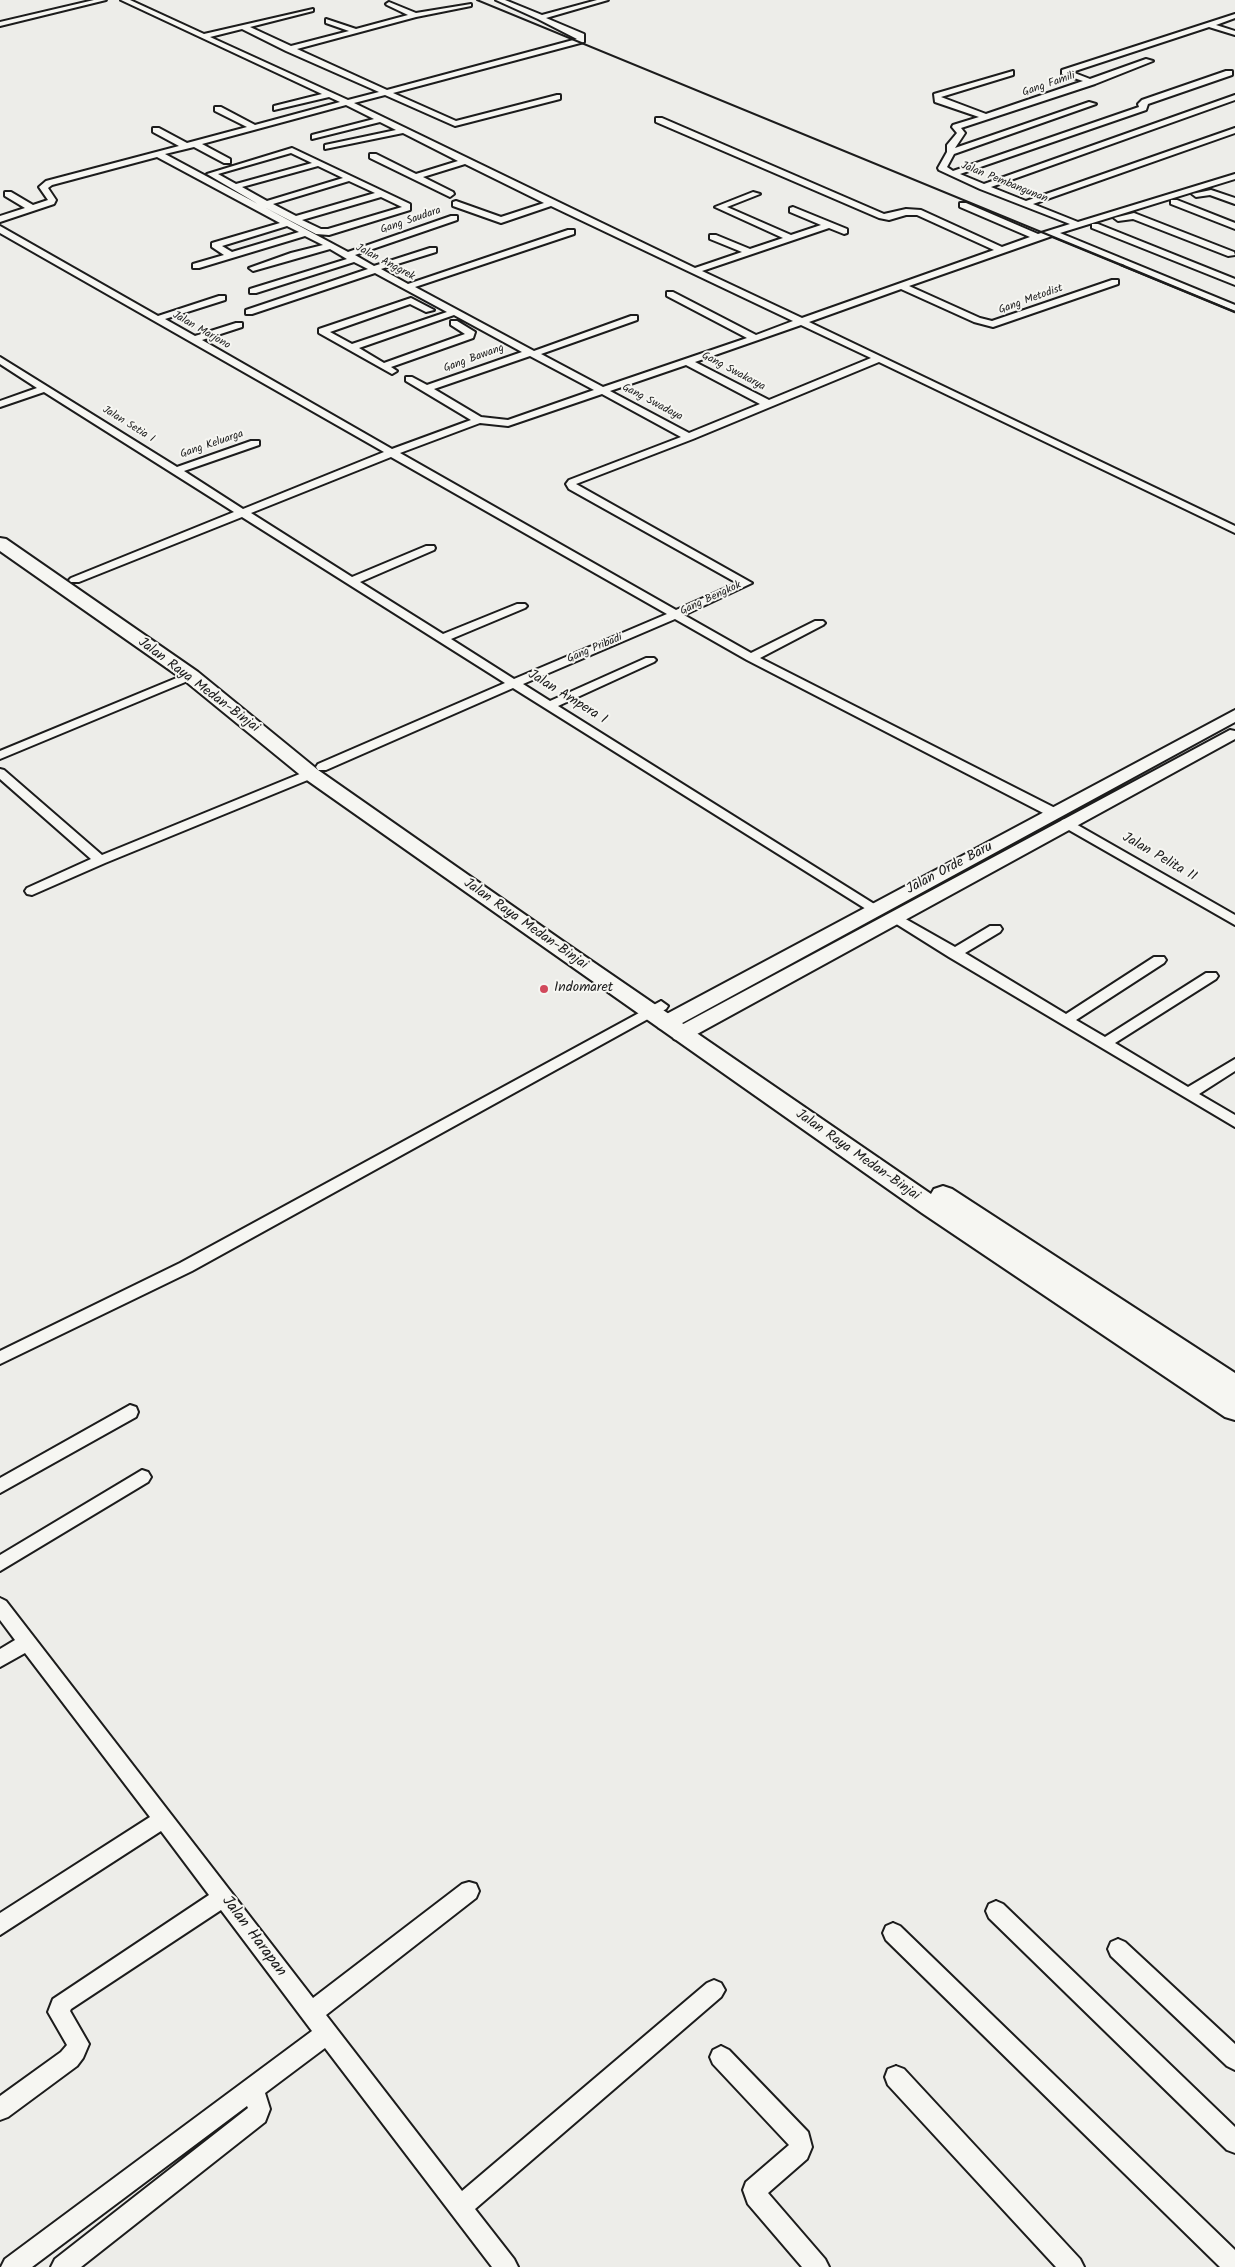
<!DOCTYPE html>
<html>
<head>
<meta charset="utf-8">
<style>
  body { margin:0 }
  canvas { display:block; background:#edede9 }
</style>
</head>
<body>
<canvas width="1235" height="2267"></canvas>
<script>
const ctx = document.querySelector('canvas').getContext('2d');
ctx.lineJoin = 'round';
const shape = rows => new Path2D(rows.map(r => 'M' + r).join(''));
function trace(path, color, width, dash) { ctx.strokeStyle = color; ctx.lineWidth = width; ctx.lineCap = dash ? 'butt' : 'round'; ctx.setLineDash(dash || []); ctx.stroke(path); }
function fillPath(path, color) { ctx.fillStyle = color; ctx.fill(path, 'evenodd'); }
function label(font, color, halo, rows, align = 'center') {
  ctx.font = font + ' Kalam,sans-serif'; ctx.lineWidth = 4; ctx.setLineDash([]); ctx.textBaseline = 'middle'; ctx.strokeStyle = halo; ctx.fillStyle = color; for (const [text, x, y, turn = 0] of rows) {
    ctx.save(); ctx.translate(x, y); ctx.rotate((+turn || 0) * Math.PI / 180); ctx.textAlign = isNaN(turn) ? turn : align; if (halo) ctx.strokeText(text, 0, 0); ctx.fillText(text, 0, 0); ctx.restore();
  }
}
const minor = shape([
  [94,0,106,0,0,26,0,22,94,0],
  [121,0,130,0,204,34,313,9,313,11,250,27,291,46,349,31,326,23,326,19,356,29,408,15,387,5,386,4,389,2,416,13,471,4,471,6,416,17,297,49,387,90,577,39,538,19,496,0,505,0,542,15,597,0,608,0,546,18,584,34,584,42,393,93,456,121,557,95,560,95,560,99,455,126,385,95,354,103,695,268,742,252,710,239,710,235,716,235,750,249,783,238,715,207,753,192,760,194,727,207,791,235,821,225,790,212,790,208,793,207,847,229,847,233,844,234,829,228,702,271,802,318,994,250,917,215,906,215,889,220,879,218,656,122,656,118,662,118,884,214,906,209,921,210,1002,247,1030,237,960,207,960,203,966,203,1038,234,1070,224,980,189,939,170,938,168,947,152,947,145,957,133,952,127,953,125,979,117,935,102,934,94,1013,71,1013,75,941,97,986,114,1083,81,1062,74,1062,70,1235,14,1235,18,1216,25,1235,31,1235,35,1209,27,1072,72,1090,79,1146,59,1153,61,1095,84,961,128,965,133,955,148,1089,102,1096,104,954,154,947,167,953,171,1139,107,1138,104,1142,100,1226,71,1232,71,1232,75,1148,104,1146,110,960,174,984,184,1235,95,1235,100,991,187,1026,201,1235,128,1235,133,1033,204,1078,222,1235,174,1235,179,1060,233,1235,305,1235,311,1052,236,909,286,980,318,992,321,1112,280,1118,280,1118,284,993,327,974,322,901,289,809,322,1235,526,1235,533,879,362,693,439,576,484,752,583,684,615,751,653,815,621,823,621,825,623,823,625,760,658,1059,810,1060,813,1059,816,1049,816,747,660,675,619,523,684,550,701,646,658,654,658,656,660,654,662,558,706,879,907,881,910,874,914,513,688,326,770,318,770,316,767,318,764,505,683,242,517,79,582,71,582,69,580,71,578,234,512,44,392,0,407,0,401,37,388,0,364,0,357,177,467,251,441,259,441,259,445,184,471,243,509,384,452,0,233,0,226,158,316,219,296,225,296,225,300,165,319,195,336,236,323,242,323,242,327,202,340,392,449,471,420,406,381,406,377,412,377,427,385,522,352,454,315,359,348,384,363,465,334,451,325,451,321,457,321,475,332,473,338,391,367,397,371,392,374,319,333,319,329,411,298,434,310,426,312,410,304,330,332,352,344,447,312,375,273,252,314,246,314,246,310,368,269,354,262,256,293,250,293,250,289,347,259,330,249,253,271,249,268,291,253,323,245,305,236,199,268,193,268,193,264,224,255,212,247,212,243,280,223,157,157,52,185,48,188,56,200,54,204,0,222,0,216,25,208,5,196,5,192,11,192,33,205,48,200,39,187,46,181,179,146,153,132,153,128,159,128,187,143,247,127,215,111,215,107,221,107,255,125,340,102,329,97,274,110,274,106,322,94,121,0],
  [242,29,286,51,379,92,348,100,210,37,242,29],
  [346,105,374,119,312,135,312,139,380,122,396,130,325,145,325,149,403,133,458,161,416,174,376,154,370,154,370,158,450,197,454,194,453,192,423,177,465,164,544,203,501,217,456,201,453,202,453,206,501,223,551,206,793,321,756,335,673,292,667,292,667,296,747,338,603,387,541,354,637,320,637,316,631,316,534,351,415,287,574,234,574,230,568,230,408,284,381,269,436,252,436,248,430,248,374,266,355,255,457,220,457,216,451,216,348,252,264,207,316,234,329,235,410,210,410,204,292,148,207,174,258,204,165,154,194,147,224,163,230,163,230,159,202,144,346,105],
  [291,153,312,163,236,184,218,174,291,153],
  [318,166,343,178,267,201,242,187,318,166],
  [349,181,375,193,296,216,273,204,349,181],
  [381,197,402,207,328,229,321,229,302,220,381,197],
  [287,226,299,232,232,252,222,246,287,226],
  [801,325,871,358,769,400,695,362,801,325],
  [530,356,594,390,508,420,481,417,434,389,530,356],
  [686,365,760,404,689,433,610,391,686,365],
  [602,394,681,437,569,480,566,484,569,489,737,583,676,610,400,453,480,423,508,426,602,394],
  [391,457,667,614,514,679,451,639,525,608,527,606,525,604,517,604,443,634,360,582,434,550,435,548,434,546,426,546,352,577,251,513,391,457],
  [1211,190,1235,198,1235,204,1210,195,1196,197,1192,194,1211,190],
  [1171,200,1177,200,1235,223,1235,229,1171,204,1171,200],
  [1134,213,1234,252,1235,255,1228,256,1133,219,1118,221,1114,218,1134,213],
  [1092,224,1098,224,1235,279,1235,285,1092,228,1092,224],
  [191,672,195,674,197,676,195,678,0,759,0,751,191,672],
  [0,769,4,770,102,855,307,771,311,770,317,774,315,777,105,863,32,895,27,894,25,891,27,888,91,859,0,779,0,769],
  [1067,819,1235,915,1235,925,1062,826,1061,823,1062,820,1067,819],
  [895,913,955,947,990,926,1000,926,1002,929,1000,932,965,953,1066,1014,1154,957,1164,957,1166,960,1164,963,1076,1020,1105,1037,1206,973,1216,973,1218,976,1216,979,1115,1043,1188,1087,1235,1059,1235,1071,1199,1094,1235,1115,1235,1127,949,957,890,920,888,917,890,914,895,913],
  [661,1001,668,1006,666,1009,192,1271,0,1364,0,1351,180,1263,661,1001],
  [130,1405,136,1407,138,1412,136,1417,0,1493,0,1478,130,1405],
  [142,1470,148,1472,151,1477,148,1482,0,1571,0,1555,142,1470],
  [0,1598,6,1601,313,1998,462,1884,469,1882,476,1884,479,1891,476,1898,326,2015,462,2191,707,1983,714,1980,721,1983,725,1990,721,1997,475,2209,514,2259,518,2267,492,2267,325,2048,265,2093,270,2109,265,2122,81,2267,51,2267,55,2259,248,2108,247,2106,32,2267,1,2267,5,2259,312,2031,221,1910,71,2009,70,2011,89,2044,83,2058,77,2066,8,2117,0,2120,0,2096,61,2052,67,2045,48,2012,53,1999,209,1895,161,1831,0,1935,0,1913,150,1817,25,1653,0,1667,0,1649,15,1640,0,1620,0,1598],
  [996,1901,1003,1904,1235,2127,1235,2153,1227,2150,989,1918,986,1911,989,1904,996,1901],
  [893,1923,900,1926,1235,2250,1235,2267,1220,2267,886,1940,883,1933,886,1926,893,1923],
  [1118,1939,1125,1942,1235,2044,1235,2070,1227,2066,1111,1956,1108,1949,1111,1942,1118,1939],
  [721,2046,729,2050,808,2132,812,2147,807,2159,768,2193,825,2259,829,2267,802,2267,748,2204,743,2190,746,2182,789,2145,713,2064,710,2057,713,2050,721,2046],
  [896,2066,904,2069,1080,2259,1084,2267,1056,2267,888,2085,885,2077,888,2069,896,2066]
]);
const secondary = shape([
  [1235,710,1235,722,673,1028,666,1030,659,1028,656,1023,659,1018,1235,710],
  [1230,730,1235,731,1235,739,688,1039,681,1041,674,1039,671,1034,674,1029,1230,730]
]);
const trunk = shape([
  [0,538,6,539,198,672,318,770,564,942,931,1194,934,1189,943,1186,952,1189,1235,1373,1235,1420,1225,1417,922,1213,304,778,184,680,0,551,0,538]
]);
trace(minor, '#1c1c1c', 4);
trace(secondary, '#1c1c1c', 4);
trace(trunk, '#1c1c1c', 4);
fillPath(minor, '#f6f6f2');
fillPath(secondary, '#f6f6f2');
fillPath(trunk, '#f6f6f2');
trace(shape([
  [477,0,1124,266]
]), '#1c1c1c', 2);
trace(shape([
  [1121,265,1235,312]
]), '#1c1c1c', 2.5);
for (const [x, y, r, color] of [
  [544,989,5,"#d1495b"]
]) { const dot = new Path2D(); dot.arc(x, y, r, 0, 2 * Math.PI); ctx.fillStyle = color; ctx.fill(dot); trace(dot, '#f6f6f2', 2); }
label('11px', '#1c1c1c', '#f6f6f2', [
  ["Gang Famili",1049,85,-19],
  ["Jalan Pembangunan",1004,183,22],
  ["Gang Saudara",411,221,-19],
  ["Jalan Anggrek",385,263,28],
  ["Gang Metodist",1031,300,-20],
  ["Jalan Marjono",201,331,30],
  ["Gang Bawang",474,359,-20],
  ["Gang Swakarya",733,372,28],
  ["Gang Swadaya",652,403,28],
  ["Jalan Setia I",128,425,32],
  ["Gang Keluarga",212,445,-19],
  ["Gang Bengkok",711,599,-25],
  ["Gang Pribadi",595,649,-23]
]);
label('14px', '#1c1c1c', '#f6f6f2', [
  ["Jalan Raya Medan-Binjai",198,686,37],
  ["Jalan Ampera I",567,698,32],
  ["Jalan Pelita II",1159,858,30],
  ["Jalan Orde Baru",950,869,-28],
  ["Jalan Raya Medan-Binjai",525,925,35],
  ["Jalan Raya Medan-Binjai",857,1156,35]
]);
label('14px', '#1c1c1c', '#f6f6f2', [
  ["Indomaret",554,989]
], 'left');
label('16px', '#1c1c1c', '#f6f6f2', [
  ["Jalan Harapan",253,1937,53]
]);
</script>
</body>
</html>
